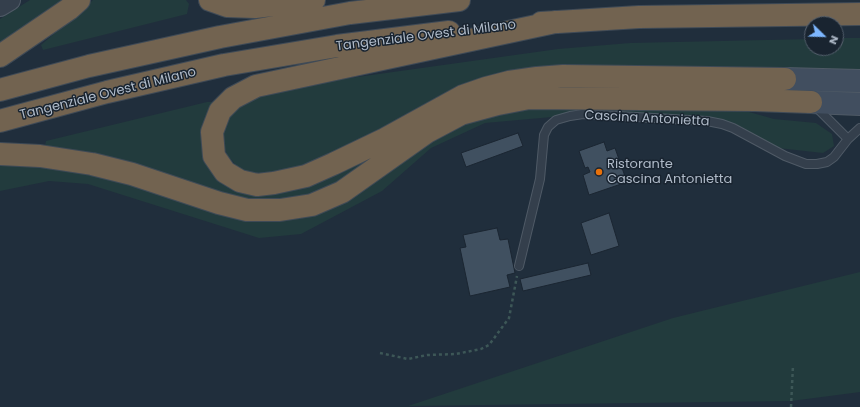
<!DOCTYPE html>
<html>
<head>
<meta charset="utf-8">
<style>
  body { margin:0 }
  #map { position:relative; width:860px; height:407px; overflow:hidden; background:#202e3c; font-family:Poppins,sans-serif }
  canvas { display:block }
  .north { position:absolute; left:804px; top:16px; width:40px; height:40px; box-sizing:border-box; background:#192430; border:1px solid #55606d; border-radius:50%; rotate:113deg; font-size:11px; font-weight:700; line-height:16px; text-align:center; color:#afbac8 }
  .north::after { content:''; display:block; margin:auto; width:14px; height:18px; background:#7db7ff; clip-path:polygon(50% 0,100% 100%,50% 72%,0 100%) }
</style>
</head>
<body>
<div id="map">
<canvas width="860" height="407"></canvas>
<div class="north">N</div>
</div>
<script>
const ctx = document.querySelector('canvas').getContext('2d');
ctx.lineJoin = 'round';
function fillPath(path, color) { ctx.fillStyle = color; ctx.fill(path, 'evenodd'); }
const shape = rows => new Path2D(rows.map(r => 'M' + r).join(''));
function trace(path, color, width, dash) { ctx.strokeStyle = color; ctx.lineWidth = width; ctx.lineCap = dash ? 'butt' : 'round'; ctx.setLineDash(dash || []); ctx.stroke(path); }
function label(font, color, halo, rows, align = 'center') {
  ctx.font = font + ' Poppins,sans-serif'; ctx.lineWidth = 3; ctx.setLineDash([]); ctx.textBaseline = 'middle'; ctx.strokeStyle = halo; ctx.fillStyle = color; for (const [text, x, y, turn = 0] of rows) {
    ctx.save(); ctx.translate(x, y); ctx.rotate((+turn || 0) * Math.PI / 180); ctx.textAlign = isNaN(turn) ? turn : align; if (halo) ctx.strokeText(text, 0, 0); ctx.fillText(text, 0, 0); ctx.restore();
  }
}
fillPath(shape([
  [30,0,69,0,0,50,0,19],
  [93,0,186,0,189,4,187,14,43,50,41,45],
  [836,38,860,38,860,74,573,72,312,168,262,177,241,171,227,155,222,140,225,123,236,109,259,95,343,79,558,49,630,43,812,39,812,48,836,48],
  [207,102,212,102,204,131,248,190,390,144,327,193,263,204,45,146,46,141],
  [571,107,742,110,774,119,816,123,832,134,834,146,823,153,778,148,759,139,734,123,687,117,583,113,552,117,485,123,431,148,382,191,301,234,259,238,88,184,49,181,0,191,0,164,47,165,310,216,332,208,367,186,408,156,462,123,522,109],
  [860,272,860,392,791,401,408,406,673,318]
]), '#223b3d');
const building = shape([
  [518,133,523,146,466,167,461,153,518,133],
  [604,142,607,151,615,148,627,182,589,195,583,175,590,172,588,167,585,168,579,151,604,142],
  [609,213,619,246,591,255,581,223,609,213],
  [497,228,500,240,508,239,515,273,507,275,510,287,470,296,460,248,466,247,463,235,497,228],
  [588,263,591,275,523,291,520,279,588,263]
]);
fillPath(building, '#405060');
trace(building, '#1b2632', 1);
const service = shape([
  [815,106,848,139],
  [519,266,540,179,544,135,548,127,556,120,570,116,583,114,707,121,722,124,733,128,785,156,806,164,817,164,827,162,834,157,848,139,860,128]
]);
const tertiary = shape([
  [0,6,10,0]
]);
const secondary = shape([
  [785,79,860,81],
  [811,102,860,104]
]);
const motorway = shape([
  [210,0,227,6,255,7,314,0],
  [555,22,256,86,233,98,220,111,212,132,214,156,225,172,240,181,257,185,274,183,306,176,333,164,385,139,463,96,486,88,509,82,537,78,563,76,785,79],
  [541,23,639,17,860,14],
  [0,56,69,9,79,0],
  [0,90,89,66,220,37,350,13,459,0],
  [0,121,107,92,224,65,337,46,449,32],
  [0,154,40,156,92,164,132,174,219,203,247,210,280,210,312,205,342,192,427,132,461,114,498,104,529,98,755,100,811,102]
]);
trace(service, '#4f5a66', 10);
trace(tertiary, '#4f5a66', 22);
trace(secondary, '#4f5a66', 24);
trace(motorway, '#3f4a56', 24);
trace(shape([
  [380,353,408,359,427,355,456,354,481,349,489,345,509,318,517,276],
  [791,407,793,365]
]), '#3d5757', 2.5, [3, 3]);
trace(service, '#343f4c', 8);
trace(tertiary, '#343f4c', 20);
trace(secondary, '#414e5f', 22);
trace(motorway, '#726350', 22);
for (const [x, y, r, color] of [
  [599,172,4,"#e8710a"]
]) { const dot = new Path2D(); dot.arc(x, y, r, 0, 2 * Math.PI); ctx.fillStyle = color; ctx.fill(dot); trace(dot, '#192430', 1.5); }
label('13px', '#afbac8', '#192430', [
  ["Tangenziale Ovest di Milano",426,36,-7],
  ["Tangenziale Ovest di Milano",108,94,-14],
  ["Cascina Antonietta",647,119,3]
]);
label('13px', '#afbac8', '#192430', [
  ["Ristorante",607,165],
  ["Cascina Antonietta",607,180]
], 'left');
</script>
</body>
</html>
